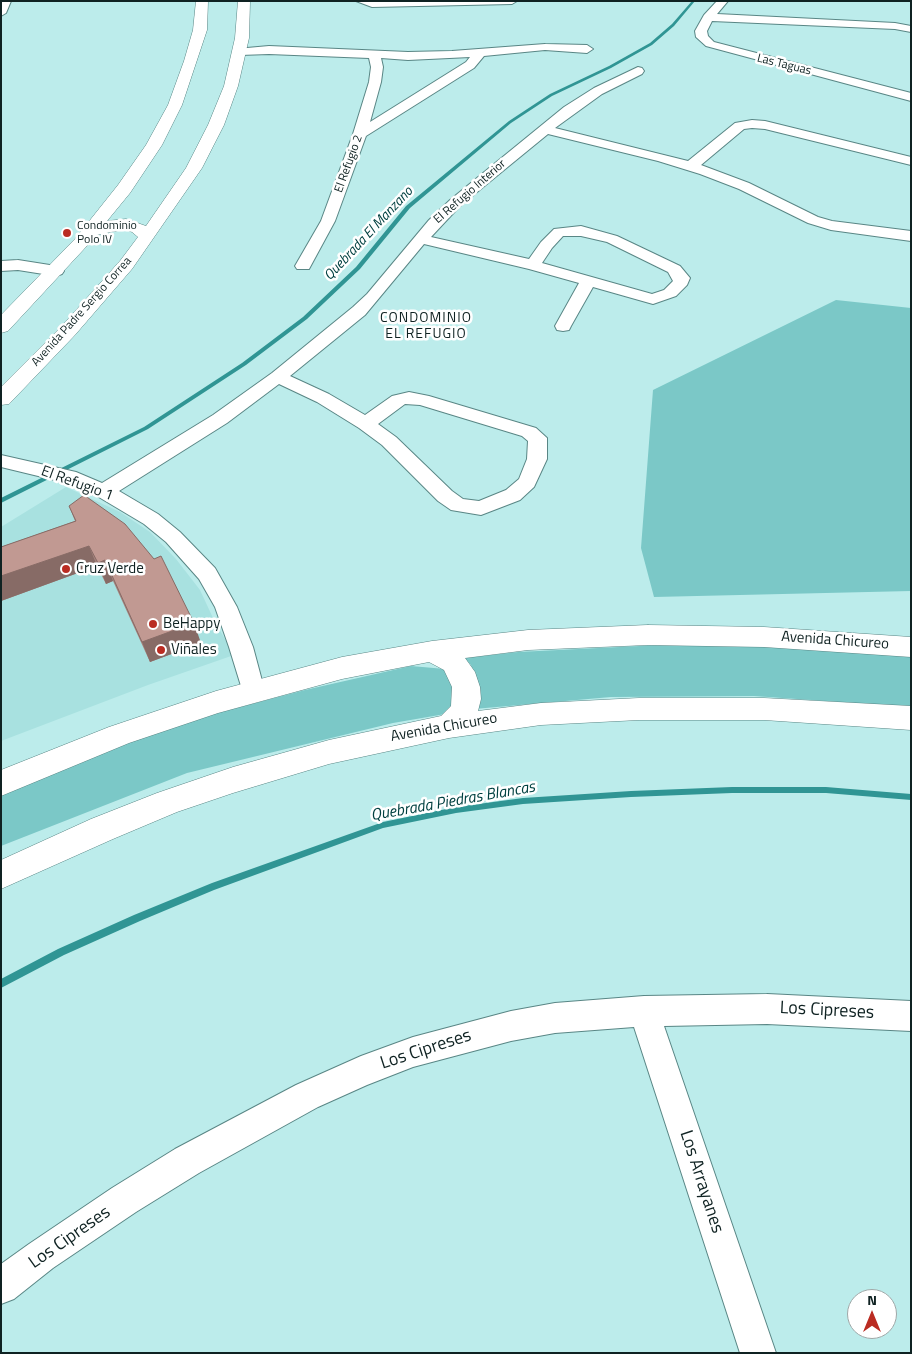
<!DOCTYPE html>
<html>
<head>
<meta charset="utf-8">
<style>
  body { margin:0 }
  #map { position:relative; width:912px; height:1354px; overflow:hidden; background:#bceceb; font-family:"Titillium Web",sans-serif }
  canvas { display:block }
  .frame { position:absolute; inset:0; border:2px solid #0f2222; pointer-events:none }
  .north { position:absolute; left:847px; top:1289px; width:50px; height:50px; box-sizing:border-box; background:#fff; border:1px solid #9fa7a7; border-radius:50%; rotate:0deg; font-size:14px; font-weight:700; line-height:20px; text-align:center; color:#0f2222 }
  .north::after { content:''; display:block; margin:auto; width:18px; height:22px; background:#ba2c22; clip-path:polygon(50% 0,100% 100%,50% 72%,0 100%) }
</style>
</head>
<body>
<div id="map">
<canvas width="912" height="1354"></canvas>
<div class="frame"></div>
<div class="north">N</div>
</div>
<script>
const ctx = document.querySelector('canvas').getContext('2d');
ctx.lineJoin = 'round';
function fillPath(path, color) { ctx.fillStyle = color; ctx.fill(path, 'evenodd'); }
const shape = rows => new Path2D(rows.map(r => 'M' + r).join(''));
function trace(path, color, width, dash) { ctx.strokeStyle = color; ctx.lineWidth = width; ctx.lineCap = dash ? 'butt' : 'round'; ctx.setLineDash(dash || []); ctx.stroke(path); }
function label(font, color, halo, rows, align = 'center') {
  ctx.font = font + ' "Titillium Web",sans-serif'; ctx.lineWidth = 5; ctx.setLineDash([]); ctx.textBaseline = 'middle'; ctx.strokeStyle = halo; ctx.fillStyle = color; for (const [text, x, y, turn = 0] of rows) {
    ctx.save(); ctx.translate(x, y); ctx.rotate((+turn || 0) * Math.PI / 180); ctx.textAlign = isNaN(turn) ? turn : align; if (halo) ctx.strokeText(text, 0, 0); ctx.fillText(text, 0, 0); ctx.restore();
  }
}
fillPath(shape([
  [66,487,120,512,150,532,176,559,200,590,213,618,234,655,148,685,1,741,1,527]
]), '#a8e1e0');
fillPath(shape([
  [836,300,911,308,911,591,654,597,641,548,653,390],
  [680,644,775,645,911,656,911,707,754,696,611,697,474,709,477,695,471,665,464,658,518,652],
  [411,666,445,669,456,676,451,713,393,723,187,773,1,846,1,794,55,768,183,722,305,690]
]), '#7bc8c7');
fillPath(shape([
  [692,1,695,1,674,26,652,45,611,68,552,96,511,123,410,208,360,269,307,319,246,365,148,429,1,503,1,498,144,427,242,363,303,317,356,267,406,206,509,121,550,94,609,66,650,43,672,24,692,1],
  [732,787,826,787,911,794,911,800,826,793,732,793,631,797,523,804,456,813,383,828,214,890,140,921,64,955,1,988,1,979,58,949,134,915,212,883,383,822,456,807,523,798,631,791,732,787]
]), '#309594');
const street = shape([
  [1,1,11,1,6,13,1,16,1,1],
  [356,1,517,1,512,4,372,7,356,1],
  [717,1,728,1,717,14,895,23,911,26,911,32,895,29,712,21,707,31,708,36,714,42,911,93,911,101,706,46,696,37,695,31,704,15,717,1],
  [545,44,587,45,593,49,587,53,545,50,484,56,474,68,366,136,335,221,309,269,297,269,295,266,321,221,353,134,369,82,371,67,369,58,269,54,240,55,236,53,234,51,236,49,269,46,408,52,452,51,545,44],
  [470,57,466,62,370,122,381,82,383,67,381,58,408,60,470,57],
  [638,67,642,68,644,71,642,74,602,94,555,128,688,161,735,123,752,120,765,121,911,157,911,165,765,129,752,128,744,129,701,165,749,183,818,217,832,221,911,231,911,241,831,230,808,223,739,189,700,174,658,161,548,134,460,206,431,237,529,259,541,242,554,229,581,226,617,236,680,266,690,278,687,285,676,296,653,304,593,287,571,326,569,330,563,331,557,330,555,326,579,283,529,269,424,244,365,315,290,376,329,394,365,415,392,396,409,392,429,396,536,428,547,438,547,459,534,487,520,500,481,515,451,510,438,501,382,445,359,428,317,402,279,384,227,423,119,491,158,514,180,532,215,568,237,607,253,647,265,692,261,699,253,702,245,699,229,647,215,607,199,579,166,542,144,524,97,496,63,482,1,467,1,455,76,472,102,483,213,415,272,373,353,307,367,294,429,220,450,200,564,107,594,88,638,67],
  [563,236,581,236,607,242,668,272,673,281,664,290,652,294,542,263,552,248,563,236],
  [405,404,420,405,522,436,528,441,527,459,519,479,506,490,479,501,463,499,452,491,396,437,378,424,405,404],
  [18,260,56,266,62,268,64,271,62,274,56,276,18,270,1,271,1,261,18,260],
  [767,994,911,1001,911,1031,767,1024,664,1026,776,1353,740,1353,634,1027,555,1033,511,1041,413,1067,367,1085,318,1107,199,1173,136,1212,53,1268,14,1299,1,1304,1,1264,29,1244,112,1188,175,1149,296,1085,361,1056,413,1037,511,1011,555,1003,644,996,767,994]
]);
const secondary = shape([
  [196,1,208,1,207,30,182,105,162,145,130,193,107,221,126,219,146,226,186,168,208,125,224,86,235,38,238,1,250,1,249,38,238,86,224,125,202,168,132,269,75,335,9,404,1,405,1,387,61,327,120,261,138,237,132,232,125,229,97,235,8,331,1,333,1,315,75,239,118,185,146,145,168,105,184,61,193,30,196,1],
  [648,625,764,627,911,637,911,657,764,647,648,645,528,650,465,658,475,672,480,687,481,699,478,711,541,703,639,698,764,698,911,706,911,730,764,720,639,720,541,725,449,738,329,764,233,793,177,812,113,839,1,889,1,860,91,819,157,793,233,767,329,740,441,716,451,706,452,687,444,670,429,662,342,679,218,713,129,743,1,796,1,770,109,727,216,691,342,657,432,641,528,630,648,625]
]);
trace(street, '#598685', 2);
trace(secondary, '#598685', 1);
fillPath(street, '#fff');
fillPath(secondary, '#fff');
fillPath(shape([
  [69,506,201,643,150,662,113,581,106,584,97,566,1,601,1,547,75,521]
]), '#a6847e');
fillPath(shape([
  [89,546,97,566,1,601,1,576],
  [105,560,113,581,106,584,98,563],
  [194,623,201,643,150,662,142,642]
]), '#876b66');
const building = shape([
  [84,495,125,524,154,559,161,556,194,623,142,642,105,560,98,563,89,546,1,576,1,547,76,521,69,506,84,495]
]);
fillPath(building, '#c19992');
trace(building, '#876b66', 1);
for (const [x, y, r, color] of [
  [67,233,5,"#ba2c22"],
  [66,569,5,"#ba2c22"],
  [153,624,5,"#ba2c22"],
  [161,650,5,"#ba2c22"]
]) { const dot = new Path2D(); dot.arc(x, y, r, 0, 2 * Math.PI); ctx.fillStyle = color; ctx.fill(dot); trace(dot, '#fff', 2); }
label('12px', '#0f2222', '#fff', [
  ["Las Taguas",784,65,14],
  ["El Refugio 2",349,164,-70],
  ["El Refugio Interior",470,192,-41],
  ["Avenida Padre Sergio Correa",82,312,-48]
]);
label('12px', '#0f2222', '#fff', [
  ["Condominio",77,226],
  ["Polo IV",77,240]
], 'left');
label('italic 14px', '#014040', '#fff', [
  ["Quebrada El Manzano",369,234,-47]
]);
ctx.letterSpacing = '1px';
label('14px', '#0f2222', '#fff', [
  ["CONDOMINIO",426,319],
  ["EL REFUGIO",426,335]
]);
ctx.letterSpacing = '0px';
label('15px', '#0f2222', '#fff', [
  ["El Refugio 1",77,484,20],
  ["Avenida Chicureo",835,641,4],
  ["Avenida Chicureo",444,728,-10]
]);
label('15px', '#0f2222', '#fff', [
  ["Cruz Verde",76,569],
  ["BeHappy",163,624],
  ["Viñales",171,650]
], 'left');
label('italic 16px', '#014040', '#fff', [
  ["Quebrada Piedras Blancas",453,802,-10]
]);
label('18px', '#0f2222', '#fff', [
  ["Los Cipreses",827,1011,3],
  ["Los Cipreses",426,1050,-18],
  ["Los Arrayanes",701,1182,72],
  ["Los Cipreses",70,1238,-35]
]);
</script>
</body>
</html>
